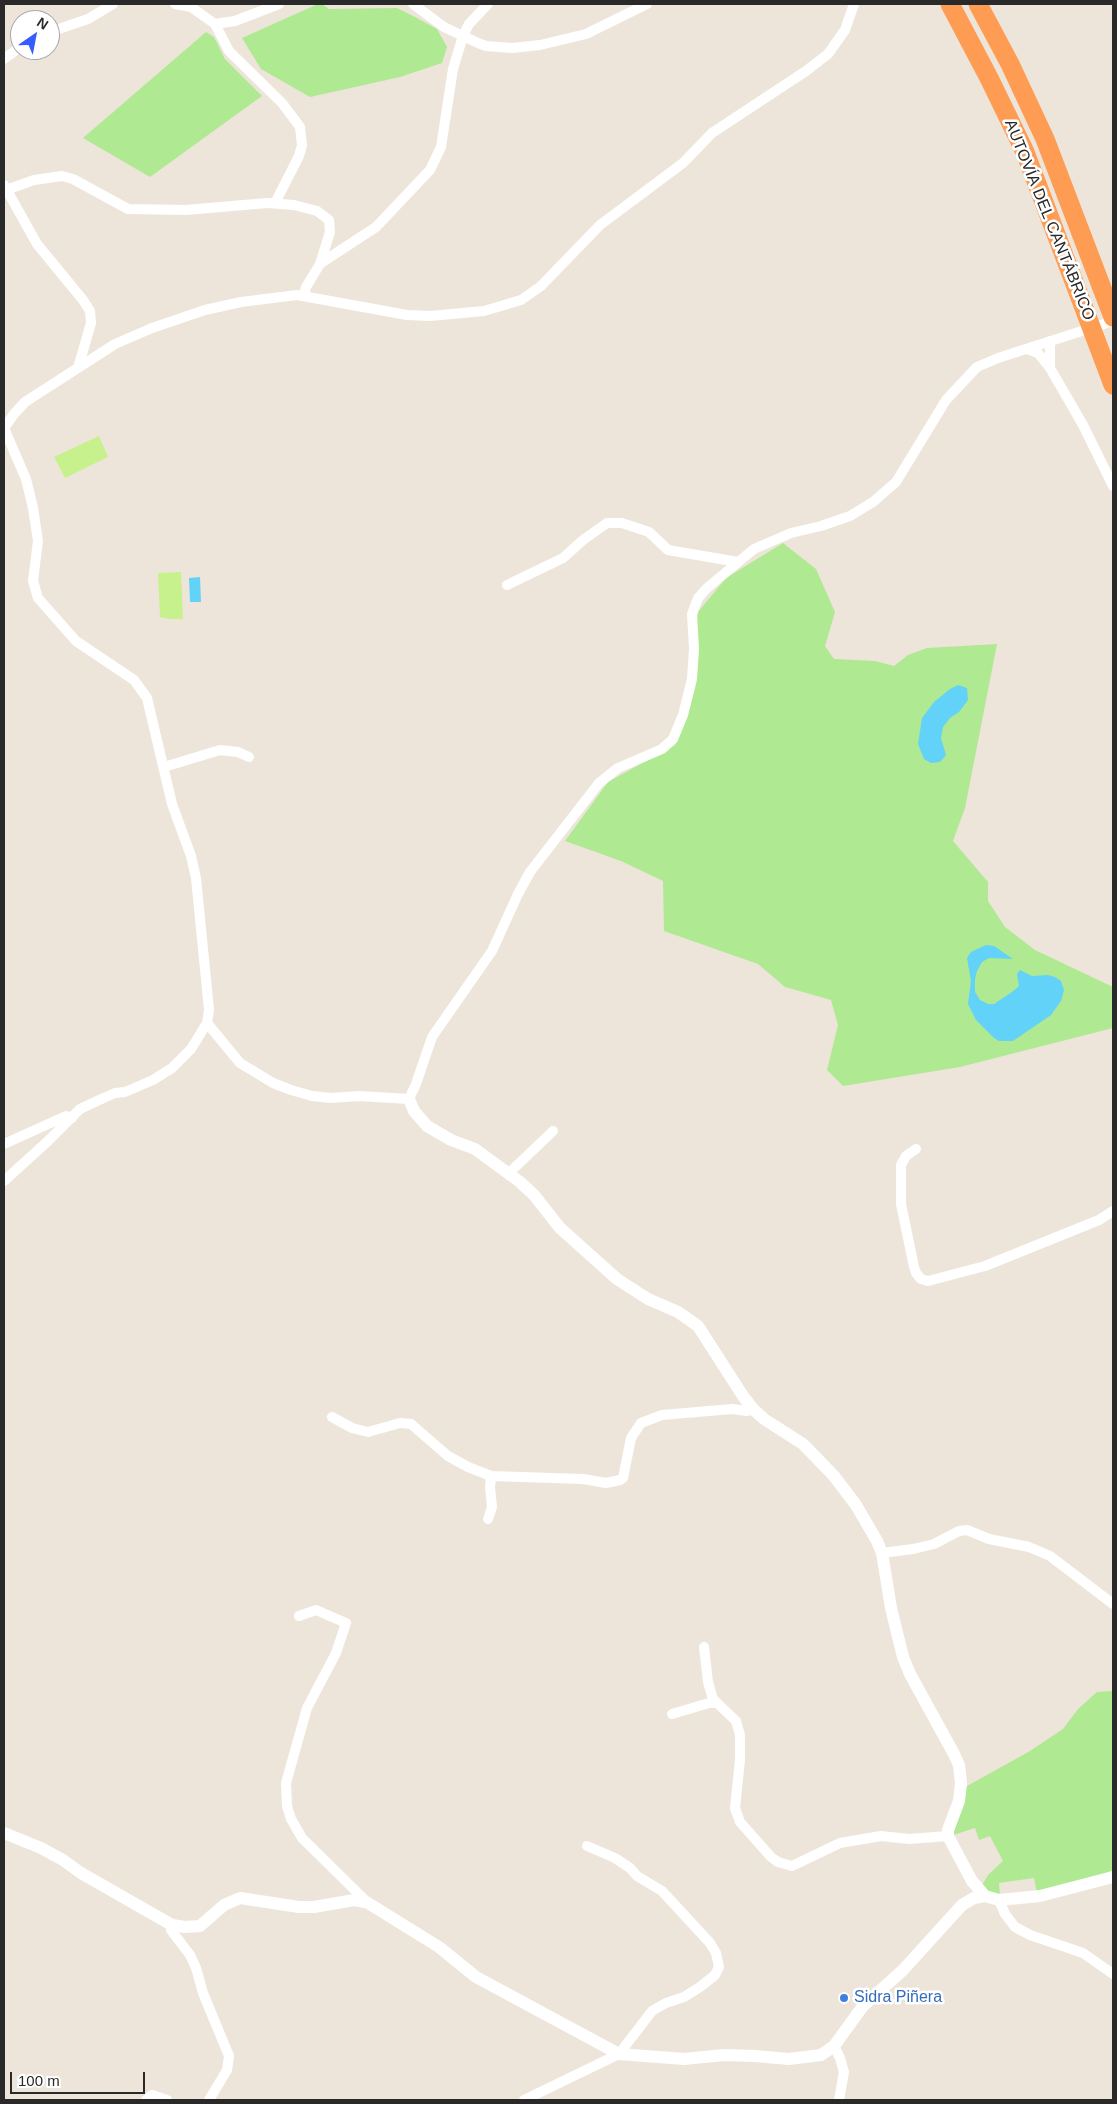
<!DOCTYPE html>
<html>
<head>
<meta charset="utf-8">
<style>
  body { margin:0 }
  #map { position:relative; width:1117px; height:2104px; overflow:hidden; background:#ede5da; font-family:Helvetica,sans-serif }
  canvas { display:block }
  .frame { position:absolute; inset:0; border:5px solid #292929; pointer-events:none }
  .north { position:absolute; left:10px; top:10px; width:50px; height:50px; box-sizing:border-box; background:#fff; border:1px solid #a9a9a9; border-radius:50%; rotate:33deg; font-size:14px; font-weight:700; line-height:20px; text-align:center; color:#292929 }
  .north::after { content:''; display:block; margin:auto; width:18px; height:22px; background:#355cff; clip-path:polygon(50% 0,100% 100%,50% 72%,0 100%) }
  .scale { position:absolute; left:10px; top:2072px; width:135px; height:22px; box-sizing:border-box; border:2px solid #292929; border-top:0; padding-left:6px; font-size:15px; line-height:18px; white-space:nowrap; color:#292929; -webkit-text-stroke:4px #fff; paint-order:stroke }
</style>
</head>
<body>
<div id="map">
<canvas width="1117" height="2104"></canvas>
<div class="frame"></div>
<div class="north">N</div>
<div class="scale">100 m</div>
</div>
<script>
const ctx = document.querySelector('canvas').getContext('2d');
ctx.lineJoin = 'round';
function fillPath(path, color) { ctx.fillStyle = color; ctx.fill(path, 'evenodd'); }
const shape = rows => new Path2D(rows.map(r => 'M' + r).join(''));
function trace(path, color, width, dash) { ctx.strokeStyle = color; ctx.lineWidth = width; ctx.lineCap = dash ? 'butt' : 'round'; ctx.setLineDash(dash || []); ctx.stroke(path); }
function label(font, color, halo, rows, align = 'center') {
  ctx.font = font + ' Helvetica,sans-serif'; ctx.lineWidth = 5; ctx.setLineDash([]); ctx.textBaseline = 'middle'; ctx.strokeStyle = halo; ctx.fillStyle = color; for (const [text, x, y, turn = 0] of rows) {
    ctx.save(); ctx.translate(x, y); ctx.rotate((+turn || 0) * Math.PI / 180); ctx.textAlign = isNaN(turn) ? turn : align; if (halo) ctx.strokeText(text, 0, 0); ctx.fillText(text, 0, 0); ctx.restore();
  }
}
fillPath(shape([
  [318,4,322,4,329,9,397,8,415,17,437,29,447,47,442,63,400,77,310,97,261,69,242,38],
  [206,32,214,37,225,59,262,96,150,177,83,138],
  [783,543,816,569,835,612,825,646,834,659,875,661,894,666,908,655,927,648,997,644,965,808,953,841,988,882,988,901,1005,927,1035,950,1113,987,1113,1028,960,1067,843,1086,827,1070,838,1025,831,1000,785,987,758,964,664,931,663,881,621,861,565,841,608,782,675,745,690,687,698,612,726,578],
  [1113,1691,1113,1870,1100,1876,1037,1893,1034,1878,999,1883,1000,1896,981,1887,988,1875,1003,1861,990,1836,979,1840,975,1828,953,1835,967,1786,1030,1751,1063,1729,1078,1709,1097,1692]
]), '#afe991');
fillPath(shape([
  [99,436,108,457,65,478,54,457],
  [181,572,183,619,169,619,160,617,158,573]
]), '#c7f18c');
fillPath(shape([
  [200,577,201,602,190,602,189,578],
  [958,685,967,688,968,700,959,712,950,718,943,727,941,738,946,755,940,762,931,763,924,759,918,744,922,718,934,702,950,689],
  [986,945,994,946,1013,959,989,958,982,962,977,971,975,979,975,992,980,1000,988,1004,994,1004,1012,992,1019,986,1017,974,1020,970,1032,976,1048,975,1055,977,1061,981,1064,990,1061,1001,1051,1015,1013,1041,999,1041,994,1038,976,1020,968,1004,971,981,967,958,971,952]
]), '#63d2f9');
trace(shape([
  [175,4,191,7,215,24,229,51,282,103,300,127,302,145,299,156,275,203],
  [413,4,444,27,478,43,486,46,512,48,540,45,586,34,647,4],
  [215,24,235,21,279,4],
  [50,32,88,19,113,4],
  [4,59,20,47],
  [4,185,37,244,83,300,90,311,91,323,78,368],
  [6,190,34,180,62,176,73,179,128,209,186,210,267,203,294,205,317,211,329,220,330,232,320,264,306,287,304,295],
  [321,263,376,227,430,170,441,147,453,69,463,36,469,24,488,4],
  [1027,349,1038,353,1050,368,1083,425,1113,486],
  [1050,368,1050,341],
  [4,428,26,479,33,508,38,541,33,581,38,598,76,641,134,680,147,698,172,804,191,856,196,878,209,1010,207,1023,240,1063,273,1083,291,1090,312,1096,331,1098,359,1096,409,1099,416,1084,432,1037,492,951,518,894,530,872,599,783,618,768,662,749,673,739,683,715,692,679,694,649,692,614,698,598,707,588,754,549,791,533,821,526,850,516,873,502,896,482,946,400,977,367,998,358,1113,321],
  [4,428,14,414,25,402,115,344,152,328,205,310,241,302,297,295,407,315,430,316,484,311,521,300,541,286,600,225,683,163,712,133,806,71,828,54,845,30,854,4],
  [507,585,563,558,583,540,607,523,622,523,649,532,668,550,738,562],
  [164,767,220,750,238,752,249,757],
  [4,1144,66,1116,72,1118],
  [916,1149,906,1156,901,1165,901,1204,914,1267,916,1273,921,1279,928,1281,985,1266,1099,1220,1113,1211],
  [509,1173,553,1131],
  [4,1181,48,1141,80,1109,97,1101,115,1093,125,1092,153,1080,172,1068,191,1049,207,1023],
  [332,1417,352,1428,368,1432,400,1423,411,1424,448,1456,468,1467,491,1476,583,1479,606,1483,620,1480,623,1478,631,1438,641,1423,662,1415,732,1409,747,1411,753,1409],
  [488,1519,492,1507,490,1487,491,1476],
  [882,1553,913,1549,934,1544,959,1531,967,1530,989,1539,1029,1547,1050,1556,1113,1604],
  [299,1616,316,1610,346,1623,336,1653,307,1708,286,1783,287,1806,291,1819,302,1838,368,1903],
  [704,1647,708,1682,713,1699,736,1721,740,1735,740,1760,735,1808,740,1822,771,1857,778,1862,792,1866,840,1843,881,1836,909,1839,948,1836],
  [672,1714,709,1703,717,1703],
  [999,1900,1005,1914,1015,1927,1030,1935,1083,1953,1113,1974],
  [172,1925,171,1930,190,1955,196,1968,203,1993,229,2056,227,2070,209,2100],
  [834,2046,840,2058,844,2072,839,2100],
  [146,2100,152,2095,167,2100],
  [524,2100,619,2054,652,2011,666,2003,684,1997,700,1987,715,1975,719,1967,716,1953,710,1943,662,1891,637,1876,630,1868,615,1858,587,1846]
]), '#fff', 10);
trace(shape([
  [409,1099,414,1111,427,1126,451,1140,475,1149,520,1182,534,1195,560,1228,617,1279,648,1299,678,1312,698,1326,743,1396,753,1409,764,1419,803,1444,834,1476,856,1505,877,1541,882,1553,891,1608,903,1657,910,1674,954,1754,959,1765,961,1783,959,1801,948,1830,948,1836,972,1881,985,1896],
  [4,1833,41,1848,63,1860,81,1873,172,1925,185,1927,200,1926,224,1905,240,1898,299,1907,314,1907,354,1900,368,1903,439,1947,476,1977,619,2054,684,2059,724,2055,755,2056,789,2059,821,2055,834,2046,863,2006,903,1970,962,1905,974,1898,985,1896,999,1900,1040,1896,1113,1877]
]), '#fff', 12);
trace(shape([
  [950,4,989,78,1025,152,1113,385],
  [978,4,1010,64,1045,139,1113,317]
]), '#ff9c53', 19);
for (const [x, y, r, color] of [
  [844,1998,5,"#3f7fe0"]
]) { const dot = new Path2D(); dot.arc(x, y, r, 0, 2 * Math.PI); ctx.fillStyle = color; ctx.fill(dot); trace(dot, '#fff', 2); }
label('16px', '#292929', '#fff', [
  ["AUTOVÍA DEL CANTÁBRICO",1049,220,68]
]);
label('16px', '#366cbe', '#fff', [
  ["Sidra Piñera",854,1998]
], 'left');
</script>
</body>
</html>
